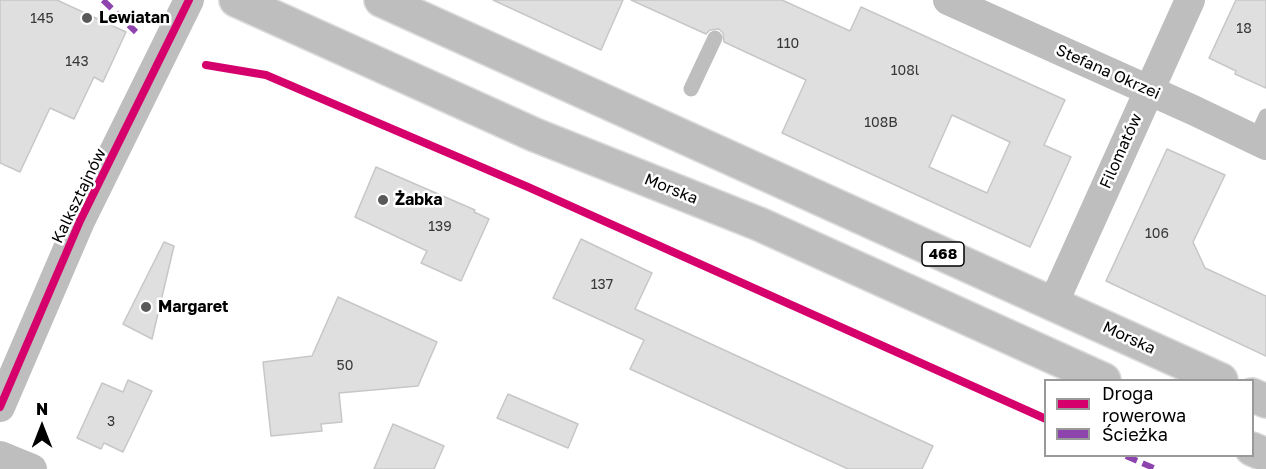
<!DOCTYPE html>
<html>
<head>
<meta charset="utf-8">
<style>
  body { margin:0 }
  #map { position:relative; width:1266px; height:469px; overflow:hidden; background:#fff; font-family:"Golos Text",sans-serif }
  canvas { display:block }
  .legend { position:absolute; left:1044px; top:379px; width:210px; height:78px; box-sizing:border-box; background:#fff; border:2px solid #999; margin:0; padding:8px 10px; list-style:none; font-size:18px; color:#000 }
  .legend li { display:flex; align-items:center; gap:12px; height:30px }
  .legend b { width:30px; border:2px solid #999 }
  .north { position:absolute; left:12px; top:397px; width:60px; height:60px; -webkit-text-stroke:4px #fff; paint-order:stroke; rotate:0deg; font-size:16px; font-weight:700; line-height:24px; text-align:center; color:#000 }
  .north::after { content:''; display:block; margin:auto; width:21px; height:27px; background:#000; clip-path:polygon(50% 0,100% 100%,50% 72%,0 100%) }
</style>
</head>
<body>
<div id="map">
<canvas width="1266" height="469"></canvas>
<ul class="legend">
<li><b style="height:8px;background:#d6006c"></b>Droga rowerowa</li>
<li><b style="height:8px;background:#8e44ad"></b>Ścieżka</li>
</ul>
<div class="north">N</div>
</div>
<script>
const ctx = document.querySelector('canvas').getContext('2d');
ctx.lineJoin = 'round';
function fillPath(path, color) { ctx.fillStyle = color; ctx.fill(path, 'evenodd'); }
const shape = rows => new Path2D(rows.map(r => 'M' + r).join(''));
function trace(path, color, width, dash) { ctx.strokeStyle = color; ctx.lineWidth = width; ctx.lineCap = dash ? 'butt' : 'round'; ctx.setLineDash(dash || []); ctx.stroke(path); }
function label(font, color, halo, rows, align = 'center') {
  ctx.font = font + ' "Golos Text",sans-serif'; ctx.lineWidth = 5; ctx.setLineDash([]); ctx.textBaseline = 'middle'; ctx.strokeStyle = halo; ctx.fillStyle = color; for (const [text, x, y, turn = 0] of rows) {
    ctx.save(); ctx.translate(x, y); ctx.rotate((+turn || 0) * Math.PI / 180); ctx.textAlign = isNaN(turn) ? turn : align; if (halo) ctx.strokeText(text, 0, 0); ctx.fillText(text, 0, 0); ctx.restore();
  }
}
const building = shape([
  [0,0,57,0,126,32,103,82,94,77,74,119,50,108,20,172,0,163,0,0],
  [493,0,623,0,601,50,493,0],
  [631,0,782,0,850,31,861,7,1065,100,1044,145,1071,157,1030,247,782,133,806,80,724,42,723,33,719,29,710,30,706,34,631,0],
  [952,115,1010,142,987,193,929,167,952,115],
  [1236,0,1266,0,1266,88,1235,74,1236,71,1209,58,1236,0],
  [1167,149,1225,175,1193,242,1205,268,1266,296,1266,356,1106,281,1167,149],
  [376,167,475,210,474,212,489,219,461,281,421,263,427,251,355,217,376,167],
  [581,239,652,273,635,309,933,446,922,469,848,469,630,369,644,340,553,298,581,239],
  [164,242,174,246,152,339,123,324,164,242],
  [338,297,437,342,418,386,339,393,342,422,321,424,322,431,271,436,263,362,312,356,338,297],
  [128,380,152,391,123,452,104,443,101,449,77,438,102,383,123,392,128,380],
  [508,394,578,424,568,448,497,418,508,394],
  [393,424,444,446,434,469,374,469,393,424]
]);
fillPath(building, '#dfdfdf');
trace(building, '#c7c7c7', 1.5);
const primary = shape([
  [236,0,535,135,759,224,1104,380],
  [381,0,1221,380],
  [1252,395,1266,401],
  [1252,449,1266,455]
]);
trace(primary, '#dbdbdb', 36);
trace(shape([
  [691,89,715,38],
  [1255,140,1266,116]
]), '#bebebe', 15);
trace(shape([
  [948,0,1193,110,1266,145],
  [1053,304,1190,0],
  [0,407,80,221,189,0],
  [0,456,32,469]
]), '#bebebe', 30);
trace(primary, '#bebebe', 33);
trace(shape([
  [103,0,136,32],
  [1126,456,1156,469]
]), '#8e44ad', 6, [12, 6]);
trace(shape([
  [206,65,266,75,528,187,1046,419],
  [0,407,80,221,189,0]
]), '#d6006c', 8);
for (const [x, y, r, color] of [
  [87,18,6,"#595959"],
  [383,200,6,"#595959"],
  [146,307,6,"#595959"]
]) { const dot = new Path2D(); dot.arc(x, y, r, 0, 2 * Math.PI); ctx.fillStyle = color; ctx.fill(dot); trace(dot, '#fff', 2); }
label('14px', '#383838', null, [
  ["145",42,19],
  ["18",1244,29],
  ["110",788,44],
  ["143",77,62],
  ["108l",905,71],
  ["108B",881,123],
  ["139",440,227],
  ["106",1157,234],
  ["137",602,285],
  ["50",345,366],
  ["3",111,422]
]);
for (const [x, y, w] of [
  [943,254,42]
]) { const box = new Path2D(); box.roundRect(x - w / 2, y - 12, w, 24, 4.5); ctx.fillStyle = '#fff'; ctx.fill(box); trace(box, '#000', 1.5); }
label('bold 15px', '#000', null, [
  ["468",943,254]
]);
label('bold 16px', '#000', '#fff', [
  ["Lewiatan",99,18],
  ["Żabka",395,200],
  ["Margaret",158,307]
], 'left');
label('16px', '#000', '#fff', [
  ["Stefana Okrzei",1108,72,24],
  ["Filomatów",1121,151,-66],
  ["Morska",671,189,22],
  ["Kalksztajnów",79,196,-64],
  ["Morska",1129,338,25]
]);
</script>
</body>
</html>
